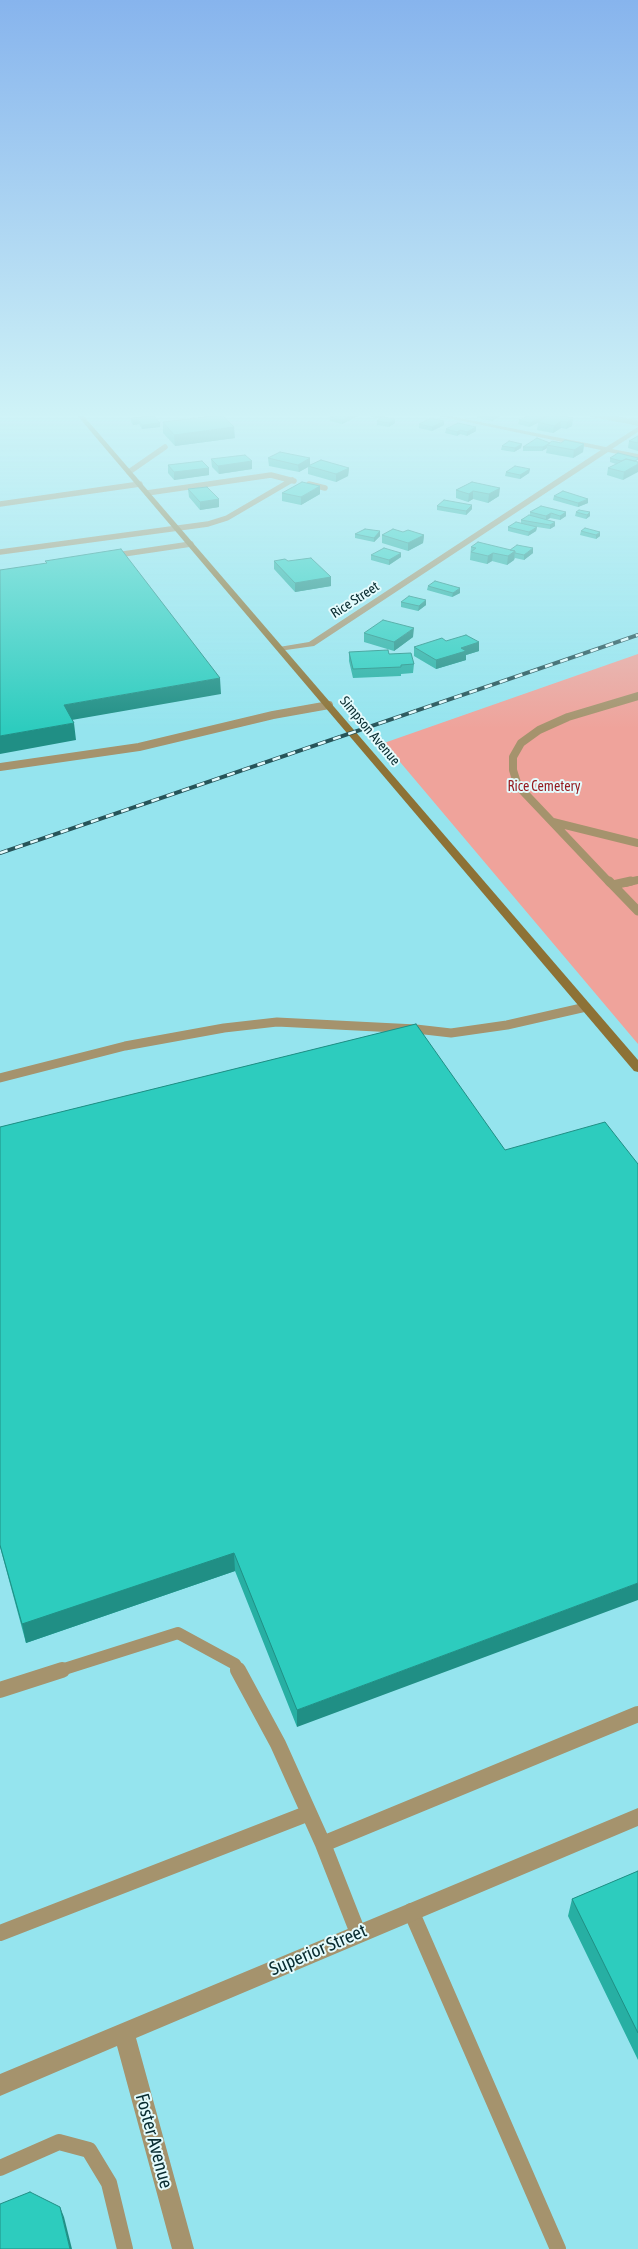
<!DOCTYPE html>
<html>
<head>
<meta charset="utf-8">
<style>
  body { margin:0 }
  canvas { display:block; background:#95e4ee }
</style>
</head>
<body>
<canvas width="638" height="2249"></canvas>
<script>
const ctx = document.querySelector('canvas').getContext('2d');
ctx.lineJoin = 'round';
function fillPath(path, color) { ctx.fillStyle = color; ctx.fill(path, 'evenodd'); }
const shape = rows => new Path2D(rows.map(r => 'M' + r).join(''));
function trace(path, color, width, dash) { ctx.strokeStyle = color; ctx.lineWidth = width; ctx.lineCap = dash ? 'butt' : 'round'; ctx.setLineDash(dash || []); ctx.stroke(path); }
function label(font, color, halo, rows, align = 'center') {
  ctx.font = font + ' "Asap Condensed",sans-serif'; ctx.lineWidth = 4; ctx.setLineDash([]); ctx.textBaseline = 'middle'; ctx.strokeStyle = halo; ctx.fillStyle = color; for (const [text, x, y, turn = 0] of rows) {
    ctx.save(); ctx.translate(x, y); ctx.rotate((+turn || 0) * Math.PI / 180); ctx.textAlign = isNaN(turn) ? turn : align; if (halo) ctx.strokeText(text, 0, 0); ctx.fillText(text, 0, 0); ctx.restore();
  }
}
fillPath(shape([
  [638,654,638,1044,384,743]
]), '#efa39b');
trace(shape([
  [591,414,638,423],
  [129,472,165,447],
  [309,484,325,488],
  [147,493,271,475,294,481],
  [0,504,140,484],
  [0,552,208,524,227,518,292,480],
  [110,556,191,544]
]), '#a5936d', 5.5);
trace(shape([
  [0,767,139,747,273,715,329,705],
  [553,822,638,843],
  [610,883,518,786,513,770,513,757,521,743,539,730,568,717,638,696],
  [625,883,638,880]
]), '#a5936d', 8);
trace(shape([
  [609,881,638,911],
  [613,885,631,881],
  [0,1078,125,1046,224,1028,277,1022,416,1029,451,1033,507,1025,586,1007]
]), '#a5936d', 9);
trace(shape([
  [58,1671,178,1633,235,1664,239,1671]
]), '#a5936d', 12);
trace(shape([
  [238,1670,278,1744,323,1844,358,1933],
  [0,1690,62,1670],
  [323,1844,638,1714],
  [411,1911,558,2249],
  [0,1933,309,1813],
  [0,2168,59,2142,89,2150,109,2183,125,2249]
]), '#a5936d', 16);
fillPath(shape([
  [429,414,440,414,606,447,638,427,638,432,612,449,638,454,638,458,608,452,314,646,279,651,279,647,309,642,601,450,429,414],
  [638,1808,638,1826,136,2038,194,2249,172,2249,117,2046,0,2096,0,2074,638,1808]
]), '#a5936d');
fillPath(shape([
  [76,414,82,414,638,1060,638,1072,634,1071,76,414]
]), '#8d7236');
const rail = shape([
  [0,853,638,635]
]);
trace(rail, '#275459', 4);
trace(rail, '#e4fbfd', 2.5, [8]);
fillPath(shape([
  [337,414,360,414,360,415,342,424,330,421,330,417],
  [362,414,390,414,383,417,395,419,395,423,389,427,377,425,377,421,382,417,380,419],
  [478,414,504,414,492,421,477,418],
  [549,414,548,416,573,418,572,426,566,429,561,428,553,433,537,430,538,423,529,427,518,424,519,420],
  [131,418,160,427,142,429,139,424,133,425,131,422],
  [444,421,444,425,432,431,419,428,419,424],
  [163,422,235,438,175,446,163,433],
  [446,429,476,431,467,436,460,434,457,436,445,433],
  [638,436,638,451,628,448,629,441],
  [550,443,584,444,583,452,573,458,546,453,547,448,542,451,523,451,523,447],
  [522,444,521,448,514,452,501,450,502,446],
  [268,458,310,458,310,465,349,468,348,476,336,482,308,474,308,467,299,472,269,466],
  [610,458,638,458,623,480,607,475,608,468,616,464,610,462],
  [211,459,252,461,252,469,219,474,212,467],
  [168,465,209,468,209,475,174,480,168,473],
  [530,469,529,473,520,479,505,476,506,472],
  [472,482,499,496,488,503,473,499,468,502,456,498,456,490],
  [188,489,219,499,219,507,200,510,189,497],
  [282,493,320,494,301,505,282,501],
  [554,496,588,503,578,507,553,500],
  [472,505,472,509,466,515,437,510,437,506],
  [530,512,566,512,566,516,560,520,550,518,547,520,555,522,555,526,550,529,537,527,536,531,528,536,508,531,508,527,521,523,521,520,530,516],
  [576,512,590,512,590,516,586,519,575,516],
  [585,528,600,536,596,539,580,535,581,531],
  [380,531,380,536,374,542,355,538,355,534],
  [403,532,424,535,423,543,408,551,382,543,382,535],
  [471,547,510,550,533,553,524,560,515,558,514,560,507,565,492,561,487,564,470,560],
  [401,553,401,557,389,565,371,560,371,555],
  [274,561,288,561,331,577,331,586,295,592,274,569],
  [428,586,460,593,452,597,427,590],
  [426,600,426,605,418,611,401,607,401,602],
  [364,633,413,637,394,651,364,642],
  [479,642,479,651,466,655,466,660,436,669,414,656,414,647],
  [349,652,389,654,414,664,413,673,401,674,401,676,353,678,349,661],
  [416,1024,297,1727,235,1571,26,1643,0,1547,0,1127],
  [638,1871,638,2060,568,1916,572,1899]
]), '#27afa3');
fillPath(shape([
  [355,414,360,414,360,415,342,424,342,420],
  [382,414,390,414,380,419,380,415],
  [498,414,504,414,492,421,492,417],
  [549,414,548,418,529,427,530,423],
  [573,418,572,426,566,429,567,422],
  [395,419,395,423,389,427,389,423],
  [138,420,139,424,133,425,133,421],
  [444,421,444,425,432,431,432,427],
  [561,421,561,428,553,433,554,426],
  [160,423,160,427,142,429,142,425],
  [234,427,235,438,175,446,174,435],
  [476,427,476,431,467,436,467,432],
  [460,430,460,434,457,436,457,432],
  [550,443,547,445,547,448,542,451,543,447],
  [522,444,521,448,514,452,515,448],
  [584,444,583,452,573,458,574,450],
  [310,458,310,466,308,466,308,467,299,472,298,465],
  [252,461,252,469,219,474,218,466],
  [638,464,638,472,623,480,624,472],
  [209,468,209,475,174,480,174,472],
  [349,468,348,476,336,482,336,474],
  [530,469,529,473,520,479,520,475],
  [320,486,320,494,301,505,301,497],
  [500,488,499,496,488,503,489,494],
  [473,491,473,499,468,502,469,494],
  [219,499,219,507,200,510,200,502],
  [588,499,588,503,578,507,578,503],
  [472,505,472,509,466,515,466,511],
  [566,512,566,516,560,520,560,516],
  [590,512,590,516,586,519,587,515],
  [551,513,550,518,546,520,546,516],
  [555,522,555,526,550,529,550,525],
  [537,527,536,531,528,536,529,532],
  [380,531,380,536,374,542,374,538],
  [600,532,600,536,596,539,596,535],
  [424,535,423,543,408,551,408,543],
  [533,548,533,553,524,560,524,555],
  [515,551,514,560,507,565,508,556],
  [401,553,401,557,389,565,389,560],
  [493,553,492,561,487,564,488,556],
  [331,577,331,586,295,592,295,583],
  [460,588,460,593,452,597,453,593],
  [426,600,426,605,418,611,419,606],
  [414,628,413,637,394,651,394,642],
  [479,642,479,651,466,655,466,660,436,669,436,660,461,648],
  [220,678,221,694,66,721,64,705],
  [74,723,76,740,0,754,0,736],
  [234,1553,235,1571,26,1643,22,1624],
  [638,1583,638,1600,297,1727,297,1710],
  [60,2207,64,2217,72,2249,70,2249]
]), '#208f85');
const building = shape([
  [337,414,355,414,342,420,330,417,337,414],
  [478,414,498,414,492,417,478,414],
  [532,414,549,414,530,423,519,420,532,414],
  [552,414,573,418,567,422,561,421,554,426,538,422,552,414],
  [222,415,234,427,174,435,163,422,222,415],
  [154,416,160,423,142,425,138,420,133,421,131,418,154,416],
  [383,417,395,419,389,423,377,421,383,417],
  [431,418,444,421,432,427,419,424,431,418],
  [458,423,476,427,467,432,460,430,457,432,446,429,458,423],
  [638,436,638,443,629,441,638,436],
  [537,438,550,443,543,447,523,447,537,438],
  [565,440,584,444,574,450,547,445,552,441,561,443,565,440],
  [509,441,522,444,515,448,502,446,509,441],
  [280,452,310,458,298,465,268,458,280,452],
  [618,453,638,458,638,459,635,461,626,459,621,461,610,458,618,453],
  [245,455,252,461,218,466,211,459,245,455],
  [626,459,638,462,638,464,624,472,608,468,626,459],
  [321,460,349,468,336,474,308,466,321,460],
  [202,461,209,468,174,472,168,465,202,461],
  [515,466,530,469,520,475,506,472,515,466],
  [302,482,320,486,301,497,282,493,302,482],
  [472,482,500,488,489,494,473,491,469,494,456,490,472,482],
  [207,487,219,499,200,502,188,489,207,487],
  [563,491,588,499,578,503,554,496,563,491],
  [444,500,472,505,466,511,437,506,444,500],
  [541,506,566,512,560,516,551,513,546,516,530,512,541,506],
  [579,510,590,512,587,515,576,512,579,510],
  [529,515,555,522,550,525,521,520,529,515],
  [516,522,537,527,529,532,508,527,516,522],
  [585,528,600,532,596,535,581,531,585,528],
  [365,529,380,531,374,538,355,534,365,529],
  [393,529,403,532,408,530,424,535,408,543,382,535,393,529],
  [478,542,515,551,508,556,493,553,488,556,471,552,476,548,471,547,478,542],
  [517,545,533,548,524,555,515,553,515,551,510,550,517,545],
  [384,548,401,553,389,560,371,555,384,548],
  [121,549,220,678,64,705,74,723,0,736,0,570,47,563,45,561,121,549],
  [311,558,331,577,295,583,274,561,285,559,288,561,311,558],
  [435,581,460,588,453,593,428,586,435,581],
  [409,596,426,600,419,606,401,602,409,596],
  [383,620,414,628,394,642,364,633,383,620],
  [466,635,479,642,461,648,466,651,436,660,414,647,442,638,446,641,466,635],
  [388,650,389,654,411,653,414,664,401,665,401,667,353,669,349,652,388,650],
  [416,1024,505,1150,605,1122,638,1164,638,1583,297,1710,234,1553,22,1624,0,1545,0,1127,416,1024],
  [638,1871,638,2033,572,1899,638,1871],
  [30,2192,60,2207,70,2249,0,2249,0,2204,30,2192]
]);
fillPath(building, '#2dccbe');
trace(building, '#208f85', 1);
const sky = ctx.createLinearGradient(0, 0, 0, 729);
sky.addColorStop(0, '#87b4ed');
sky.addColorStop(0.57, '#cff3f7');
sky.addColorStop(1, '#cff3f700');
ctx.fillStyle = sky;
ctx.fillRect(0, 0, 638, 729);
label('14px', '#092c30', '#e4fbfd', [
  ["Rice Street",355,600,-33],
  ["Simpson Avenue",370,731,50]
]);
label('14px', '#951b1f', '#e4fbfd', [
  ["Rice Cemetery",544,787]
]);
label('19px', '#092c30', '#e4fbfd', [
  ["Superior Street",318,1950,-23],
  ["Foster Avenue",154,2141,75]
]);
</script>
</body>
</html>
